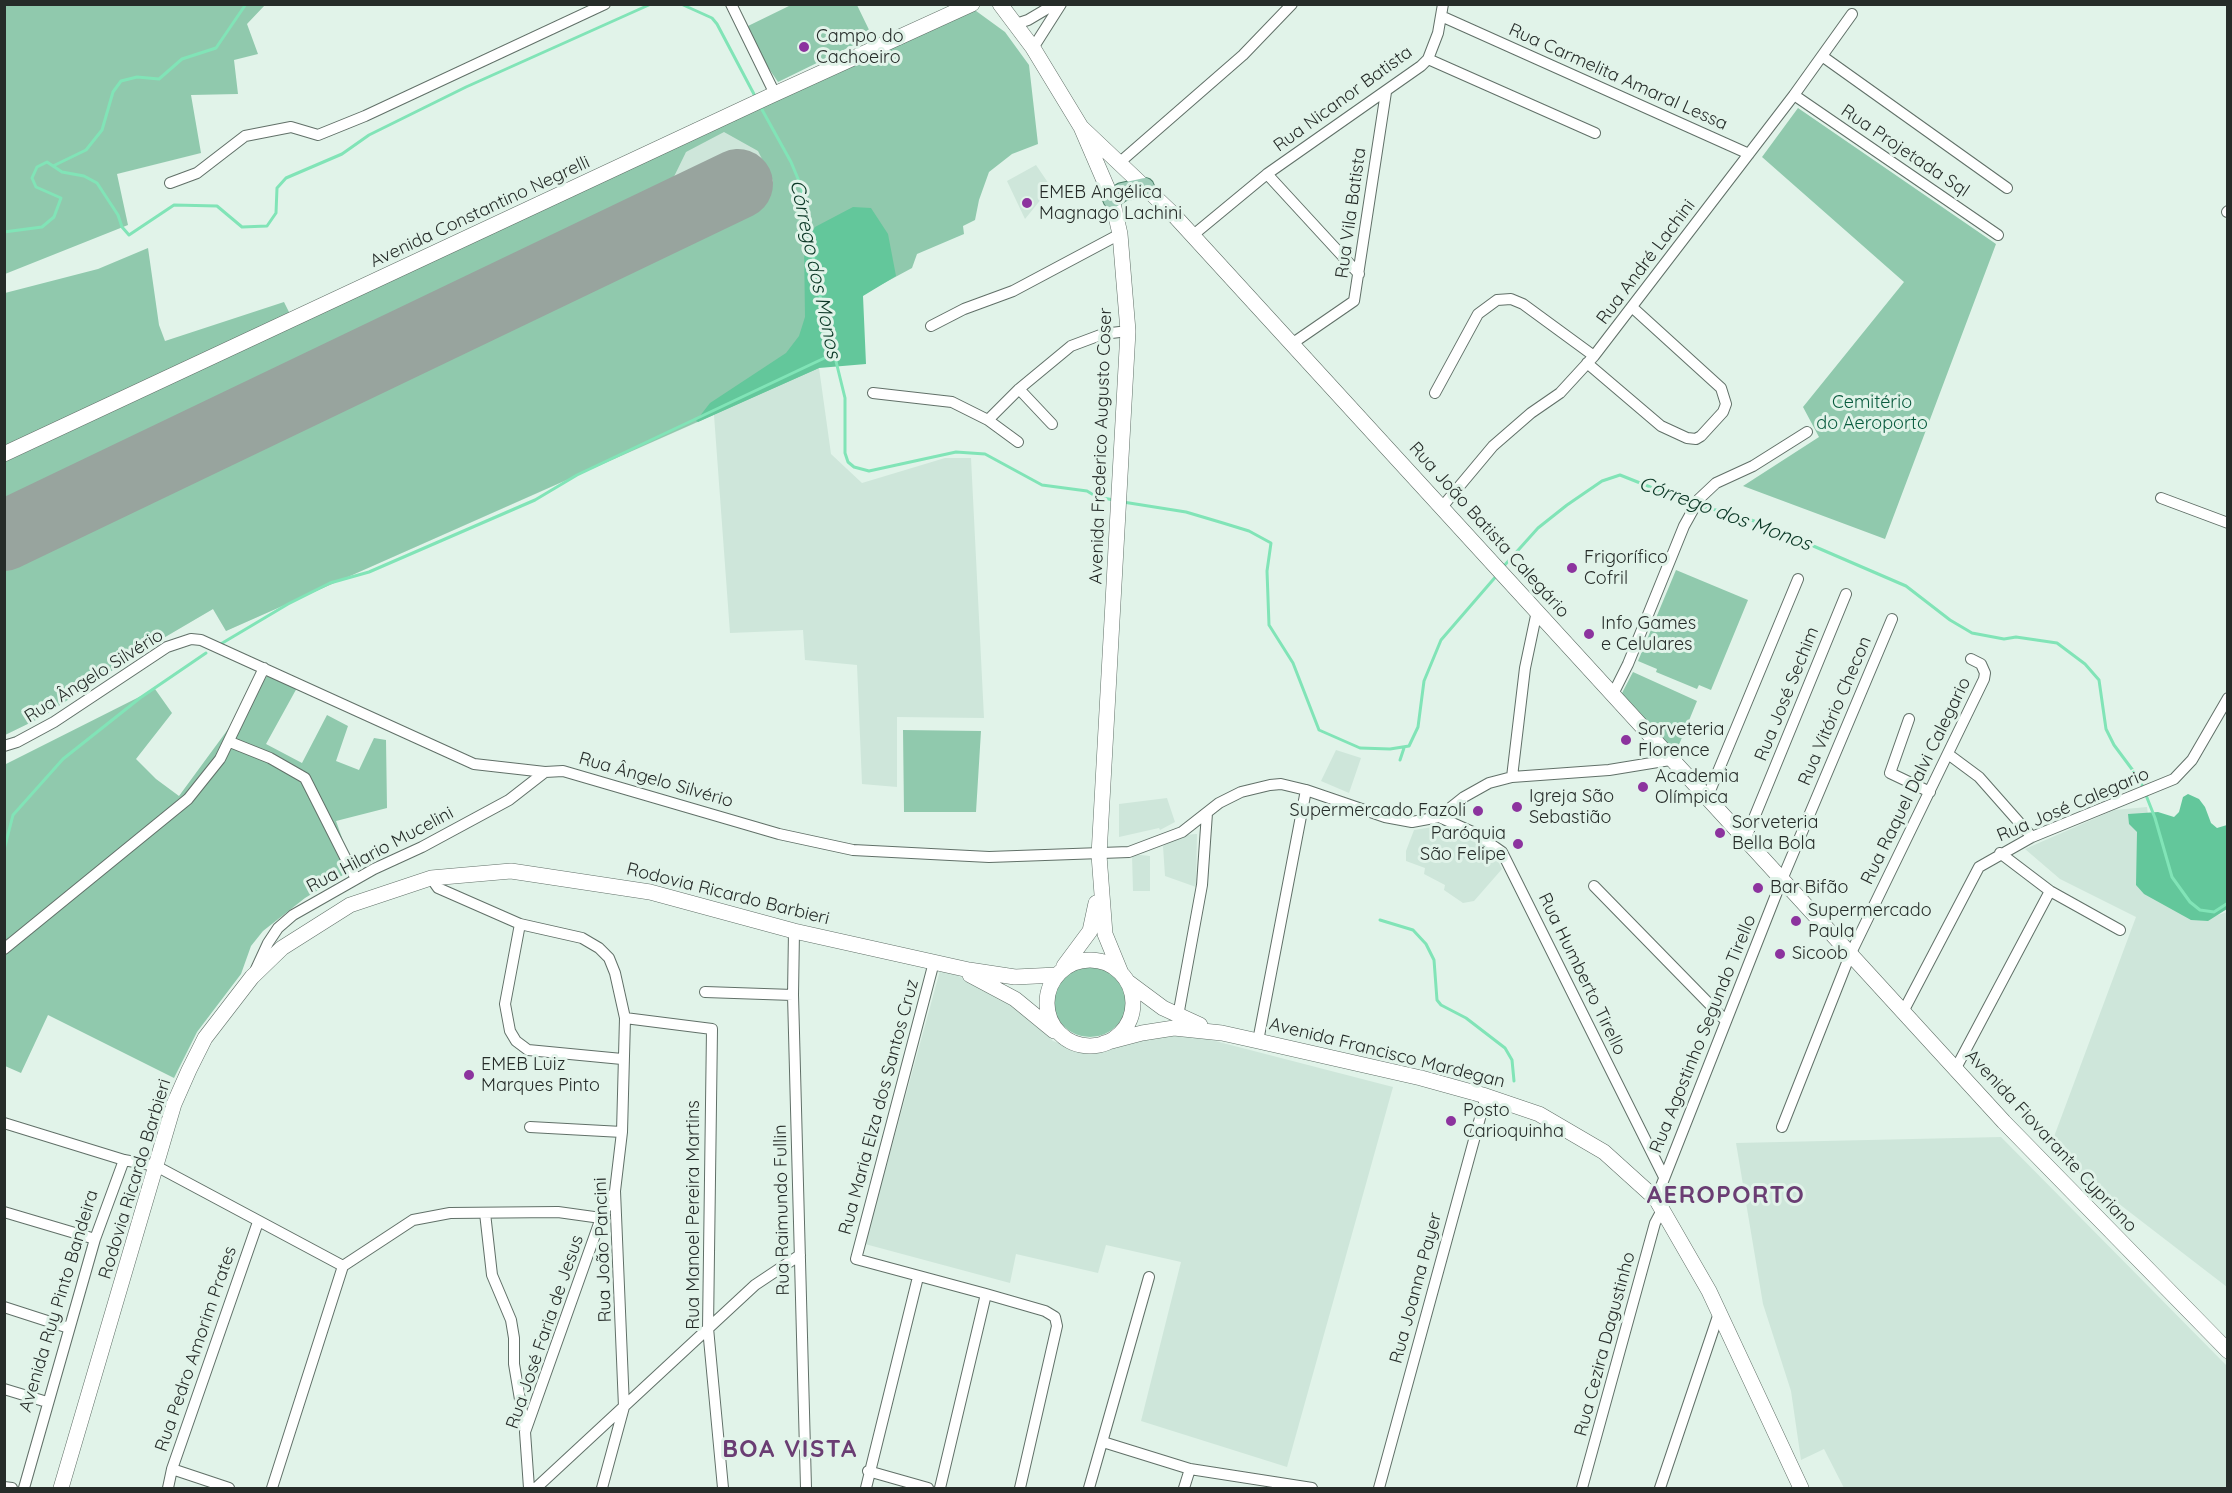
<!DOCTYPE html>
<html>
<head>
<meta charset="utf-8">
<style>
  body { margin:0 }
  #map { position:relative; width:2232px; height:1493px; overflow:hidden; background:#e1f3e9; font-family:Quicksand,sans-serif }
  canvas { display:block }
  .frame { position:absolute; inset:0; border:6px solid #262c29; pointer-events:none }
</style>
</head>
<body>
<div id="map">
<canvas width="2232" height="1493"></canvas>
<div class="frame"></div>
</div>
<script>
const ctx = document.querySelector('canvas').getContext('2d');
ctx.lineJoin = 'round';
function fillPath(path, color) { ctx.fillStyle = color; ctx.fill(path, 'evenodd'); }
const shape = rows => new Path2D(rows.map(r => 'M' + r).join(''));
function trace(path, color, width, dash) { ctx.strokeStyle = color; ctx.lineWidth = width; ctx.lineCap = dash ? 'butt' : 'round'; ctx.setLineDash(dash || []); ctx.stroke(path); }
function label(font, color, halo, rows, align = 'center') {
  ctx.font = font + ' Quicksand,sans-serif'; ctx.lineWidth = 6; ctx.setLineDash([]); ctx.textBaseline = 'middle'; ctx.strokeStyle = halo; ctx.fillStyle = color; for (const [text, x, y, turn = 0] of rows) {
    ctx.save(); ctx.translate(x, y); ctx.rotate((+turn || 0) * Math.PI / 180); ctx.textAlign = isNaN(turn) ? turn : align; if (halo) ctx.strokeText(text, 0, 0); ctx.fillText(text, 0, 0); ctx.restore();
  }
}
fillPath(shape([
  [749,113,772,160,819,368,831,454,862,483,945,458,971,458,984,718,897,717,897,787,862,784,857,665,805,660,803,630,730,633,714,415,226,631,213,609,143,650,42,717,5,735,4,462],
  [1036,165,1051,187,1025,219,1007,181],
  [1336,750,1361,758,1349,793,1321,781],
  [1167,798,1175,822,1160,830,1159,828,1119,837,1119,804],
  [2147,807,2153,855,2215,916,2227,912,2227,1287,2049,1150,2136,917,2060,879,2025,849,2114,810],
  [1433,827,1451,830,1493,851,1502,869,1474,901,1463,903,1444,890,1445,885,1424,874,1425,868,1406,861,1406,851,1414,830],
  [1197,834,1196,887,1165,876,1163,846,1182,835],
  [1132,854,1150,856,1150,891,1133,891],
  [941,967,1011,1003,1053,1041,1071,1047,1101,1048,1147,1035,1192,1035,1393,1087,1287,1467,1141,1421,1181,1262,1106,1245,1098,1273,1016,1254,1010,1283,865,1244],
  [2001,1137,2227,1366,2227,1488,1844,1488,1824,1449,1801,1460,1791,1391,1763,1304,1736,1143]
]), '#cee6da');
fillPath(shape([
  [5,4,265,5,247,24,258,54,234,60,238,94,191,95,201,153,117,174,128,225,5,274],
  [791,5,857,5,872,36,778,82,761,57,748,26],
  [972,8,1005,32,1029,65,1038,144,1012,154,989,172,979,200,975,220,963,226,964,234,917,254,912,268,849,302,819,368,226,631,213,609,143,650,42,717,5,735,5,560,770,197,773,181,758,151,724,132,686,152,666,193,5,511,5,462],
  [1798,108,1996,244,1885,539,1743,486,1819,437,1803,407,1904,282,1762,157],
  [148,248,159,325,165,341,284,302,290,314,5,452,5,293,98,269],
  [1676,570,1748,600,1711,690,1699,685,1697,689,1656,672,1657,669,1638,661],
  [270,672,298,686,266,744,302,763,327,715,348,726,336,761,359,770,374,738,386,740,387,808,336,821,353,869,305,898,263,931,251,946,241,974,197,1032,174,1078,48,1015,21,1073,5,1066,4,765,155,689,172,713,136,759,156,779,179,796],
  [1633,672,1697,701,1676,752,1621,695],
  [903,730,981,731,976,812,904,812],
  '1053 1000a37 37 0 1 1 74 0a37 37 0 1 1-74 0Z'
]), '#90c9ad');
fillPath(shape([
  [853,207,871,208,888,234,896,276,863,296,866,364,819,368,698,422,696,421,710,403,786,353,799,336,805,317,804,245,815,227],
  [2188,794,2199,799,2205,807,2211,823,2217,828,2227,825,2227,909,2208,921,2191,920,2144,894,2136,885,2137,832,2129,824,2128,814,2158,812,2174,817,2179,812,2183,797]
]), '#63c79b');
trace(shape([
  [681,4,712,18,717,24,756,98],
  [760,106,791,162,801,186,813,243,815,288,820,296,845,398,845,453,848,462,854,467,869,471,956,452,985,454,1042,485,1087,491,1097,497,1114,500],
  [53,166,86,150,102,130,113,92,121,81,137,77,159,79,182,59,216,48,246,4],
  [4,232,42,227,54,217,61,198,36,187,32,178,37,167,47,162,62,172,84,176,97,183,118,215,122,227,129,235,174,205,217,206,242,227,267,226,276,213,277,188,286,178,342,154,369,135,466,87,651,4],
  [1123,502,1186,512,1223,523,1249,531,1271,543,1267,571,1269,625,1293,663,1319,730,1360,748,1390,749,1409,746,1418,727,1424,681,1441,640,1498,574],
  [1503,567,1538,528,1567,505,1602,481,1620,475,1698,506,1738,515,1767,526,1906,586,1950,620,1972,633,2004,639,2016,637,2057,643,2085,664,2099,680,2106,729,2114,745,2140,780,2155,818,2172,877,2190,902,2200,910,2214,912,2228,903],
  [219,645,288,604,330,583,369,572,535,500,577,475,833,354],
  [1400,760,1404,748],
  [4,850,13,815,63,759,140,698,206,653],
  [1380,920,1413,930,1426,944,1434,960,1437,1000,1441,1005,1466,1018,1505,1048,1512,1060,1514,1081]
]), '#81e4b7', 3);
trace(shape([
  [4,536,738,184]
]), '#98a49e', 70);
const street = shape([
  [731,4,775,94],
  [1441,16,1749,154],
  [1016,24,1028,20,1055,4],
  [1033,48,1061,4],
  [1822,56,2007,188],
  [1428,59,1595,133],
  [1794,95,1998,235],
  [1119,163,1243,55,1292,4],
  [1267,174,1359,274],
  [170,183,197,173,245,136,291,127,318,135,365,116,605,4],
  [2227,212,2228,211],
  [1192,236,1267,174,1421,66,1428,59,1438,33,1443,4],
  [931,326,964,309,1013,291,1120,234],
  [1293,343,1354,301,1386,92],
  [1587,363,1661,426,1687,438,1696,439,1701,436,1723,412,1726,404,1721,388,1633,308],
  [1019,389,1052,424],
  [873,393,952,402,988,420,1018,442],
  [1435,393,1478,314,1497,300,1511,299,1523,304,1594,356],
  [988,420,1019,389,1071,346,1103,334,1128,331],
  [2161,498,2228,523],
  [1442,507,1493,446,1531,413,1560,393,1594,356,1794,95,1852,14],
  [1612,696,1628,664,1684,526,1699,499,1716,483,1753,466,1807,432],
  [1909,719,1890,773,1930,792],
  [230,742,270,758,305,778,356,879],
  [4,746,17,742,54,722,167,647,191,639,201,640,474,764,545,772,563,771,779,834,853,850,989,857,1129,852,1182,832,1219,803,1241,792,1270,785,1281,784,1306,790,1385,817,1412,822,1439,817,1464,797,1489,783,1512,777,1609,770,1670,760],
  [1948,754,1979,777,2032,837],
  [1512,777,1525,668,1537,611],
  [1707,798,1798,579],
  [1439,817,1475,833,1502,852,1664,1177],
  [1745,840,1846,594],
  [2000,853,2050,891,2120,930],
  [431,878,438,888,520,924,582,938,599,948,609,958,615,973,625,1018,622,1132,615,1191,624,1407,602,1488],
  [1594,886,1726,1021],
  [520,924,505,1004,510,1031,516,1041,528,1050,622,1059],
  [794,931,793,995,806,1488],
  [4,949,188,799,220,759,264,668],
  [934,962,856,1259,986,1294,1045,1311,1055,1317,1057,1326,1020,1488],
  [256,969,268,943,278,928,293,915,374,869,422,847,509,800,545,772],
  [705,992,793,995],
  [1904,1010,1979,867,2032,837,2174,779,2192,760,2228,698],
  [1178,1016,1202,885,1207,813],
  [625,1018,712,1029,708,1328,723,1488],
  [1258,1041,1306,790],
  [1956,1068,2050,891],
  [4,1123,124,1160,156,1166,343,1266],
  [530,1127,622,1132],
  [1782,1127,1850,955,1984,679,1985,673,1981,664,1971,659],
  [1656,1199,1781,882,1892,619],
  [4,1212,95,1239],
  [485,1213,492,1275,511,1320,514,1338,514,1364,525,1429],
  [343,1266,413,1220,450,1213,558,1212,601,1218],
  [4,1307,69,1328],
  [4,1389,47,1402],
  [1103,1442,1190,1469,1312,1488],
  [172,1469,229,1488],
  [868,1471,928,1488],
  [4,1487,12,1488],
  [24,1488,95,1239,124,1160],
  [168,1488,172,1469,258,1222],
  [272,1488,343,1266],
  [529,1488,525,1432,601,1218,613,1194],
  [536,1488,755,1285,800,1255],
  [866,1488,918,1277],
  [940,1488,986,1294],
  [1089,1488,1149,1277],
  [1184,1488,1190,1469],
  [1379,1488,1486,1096],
  [1582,1488,1655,1223,1662,1210],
  [1660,1488,1719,1313]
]);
const secondary = shape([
  [1000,4,1033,48,1081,127,1112,199,1120,234,1128,331,1099,855,1105,934,1121,973],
  [1081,127,1172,213,2004,1122,2228,1351],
  [4,454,768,97,972,4],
  '1047 1003a43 43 0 1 1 86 0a43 43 0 1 1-86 0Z',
  [1064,966,1090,931,1096,903],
  [970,975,1015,999,1054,1031],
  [1128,982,1163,1008,1200,1025],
  [1104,1043,1142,1033,1174,1028,1222,1033,1258,1041,1421,1078,1486,1096,1539,1114,1604,1152,1656,1199,1709,1291,1801,1488],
  [61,1488,174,1104,189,1070,205,1038,252,977,282,948,350,905,431,878,511,871,650,892,794,931,969,970,1015,977,1057,975]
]);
const primary = shape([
  [1112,199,1122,192,1145,187]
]);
trace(street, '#617068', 12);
trace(secondary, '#617068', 16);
trace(primary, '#4a7e67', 20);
trace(street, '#fff', 10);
trace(secondary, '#fff', 15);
trace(primary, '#9eccb8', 18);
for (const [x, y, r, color] of [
  [804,47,6,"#8c339e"],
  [1027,203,6,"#8c339e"],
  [1572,568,6,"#8c339e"],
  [1589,634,6,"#8c339e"],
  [1626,740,6,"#8c339e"],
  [1643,787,6,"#8c339e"],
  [1517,807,6,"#8c339e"],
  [1478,811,6,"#8c339e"],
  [1720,833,6,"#8c339e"],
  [1518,844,6,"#8c339e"],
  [1758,888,6,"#8c339e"],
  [1796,921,6,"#8c339e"],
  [1780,954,6,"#8c339e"],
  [469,1075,6,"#8c339e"],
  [1451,1121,6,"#8c339e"]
]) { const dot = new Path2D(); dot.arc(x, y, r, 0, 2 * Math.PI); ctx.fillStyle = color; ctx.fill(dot); trace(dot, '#e1f3e9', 2); }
label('18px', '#262c29', '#e1f3e9', [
  ["Campo do",816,37],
  ["Cachoeiro",816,58],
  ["EMEB Angélica",1039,193],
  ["Magnago Lachini",1039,214],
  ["Frigorífico",1584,558],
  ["Cofril",1584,579],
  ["Info Games",1601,624],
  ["e Celulares",1601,645],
  ["Sorveteria",1638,730],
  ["Florence",1638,751],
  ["Academia",1655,777],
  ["Olímpica",1655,798],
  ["Igreja São",1529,797],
  ["Sebastião",1529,818],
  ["Supermercado Fazoli",1466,811,"right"],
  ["Sorveteria",1732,823],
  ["Bella Bola",1732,844],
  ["Paróquia",1506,834,"right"],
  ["São Felipe",1506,855,"right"],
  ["Bar Bifão",1770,888],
  ["Supermercado",1808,911],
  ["Paula",1808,932],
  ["Sicoob",1792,954],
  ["EMEB Luiz",481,1065],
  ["Marques Pinto",481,1086],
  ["Posto",1463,1111],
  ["Carioquinha",1463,1132]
], 'left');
label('18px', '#262c29', '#e1f3e9', [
  ["Rua Carmelita Amaral Lessa",1618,77,24],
  ["Rua Nicanor Batista",1343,99,-36],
  ["Rua Projetada Sql",1905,151,34],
  ["Avenida Constantino Negrelli",480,212,-25],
  ["Rua Vila Batista",1351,213,-82],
  ["Rua André Lachini",1646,262,-53],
  ["Avenida Frederico Augusto Coser",1101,446,-88],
  ["Rua João Batista Calegário",1489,530,48],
  ["Rua Ângelo Silvério",94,676,-32],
  ["Rua José Sechim",1787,694,-68],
  ["Rua Vitório Checon",1835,711,-67],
  ["Rua Ângelo Silvério",656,780,16],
  ["Rua Raquel Dalvi Calegario",1916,781,-64],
  ["Rua José Calegario",2073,805,-23],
  ["Rua Hilario Mucelini",380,850,-28],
  ["Rodovia Ricardo Barbieri",728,894,14],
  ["Rua Humberto Tirello",1582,974,64],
  ["Rua Agostinho Segundo Tirello",1703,1034,-68],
  ["Avenida Francisco Mardegan",1387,1053,14],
  ["Rua Maria Elza dos Santos Cruz",879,1107,-75],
  ["Avenida Fiovarante Cypriano",2051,1141,47],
  ["Rodovia Ricardo Barbieri",135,1179,-73],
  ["Rua Raimundo Fullin",782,1210,-91],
  ["Rua Manoel Pereira Martins",694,1215,-90],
  ["Rua João Pancini",603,1250,-92],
  ["Rua Joanna Payer",1416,1288,-75],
  ["Avenida Ruy Pinto Bandeira",59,1301,-73],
  ["Rua José Faria de Jesus",545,1332,-71],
  ["Rua Cezira Dagustinho",1605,1344,-75],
  ["Rua Pedro Amorim Prates",196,1349,-71]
]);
label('18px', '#095b3e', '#e1f3e9', [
  ["Cemitério",1872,403],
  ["do Aeroporto",1872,424]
]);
label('italic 20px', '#0b3826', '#e1f3e9', [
  ["Córrego dos Monos",815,269,78],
  ["Córrego dos Monos",1725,514,20]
]);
ctx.letterSpacing = '1.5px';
label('bold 24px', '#6a3d73', '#e1f3e9', [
  ["AEROPORTO",1726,1196],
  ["BOA VISTA",790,1450]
]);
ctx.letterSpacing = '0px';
</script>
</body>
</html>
